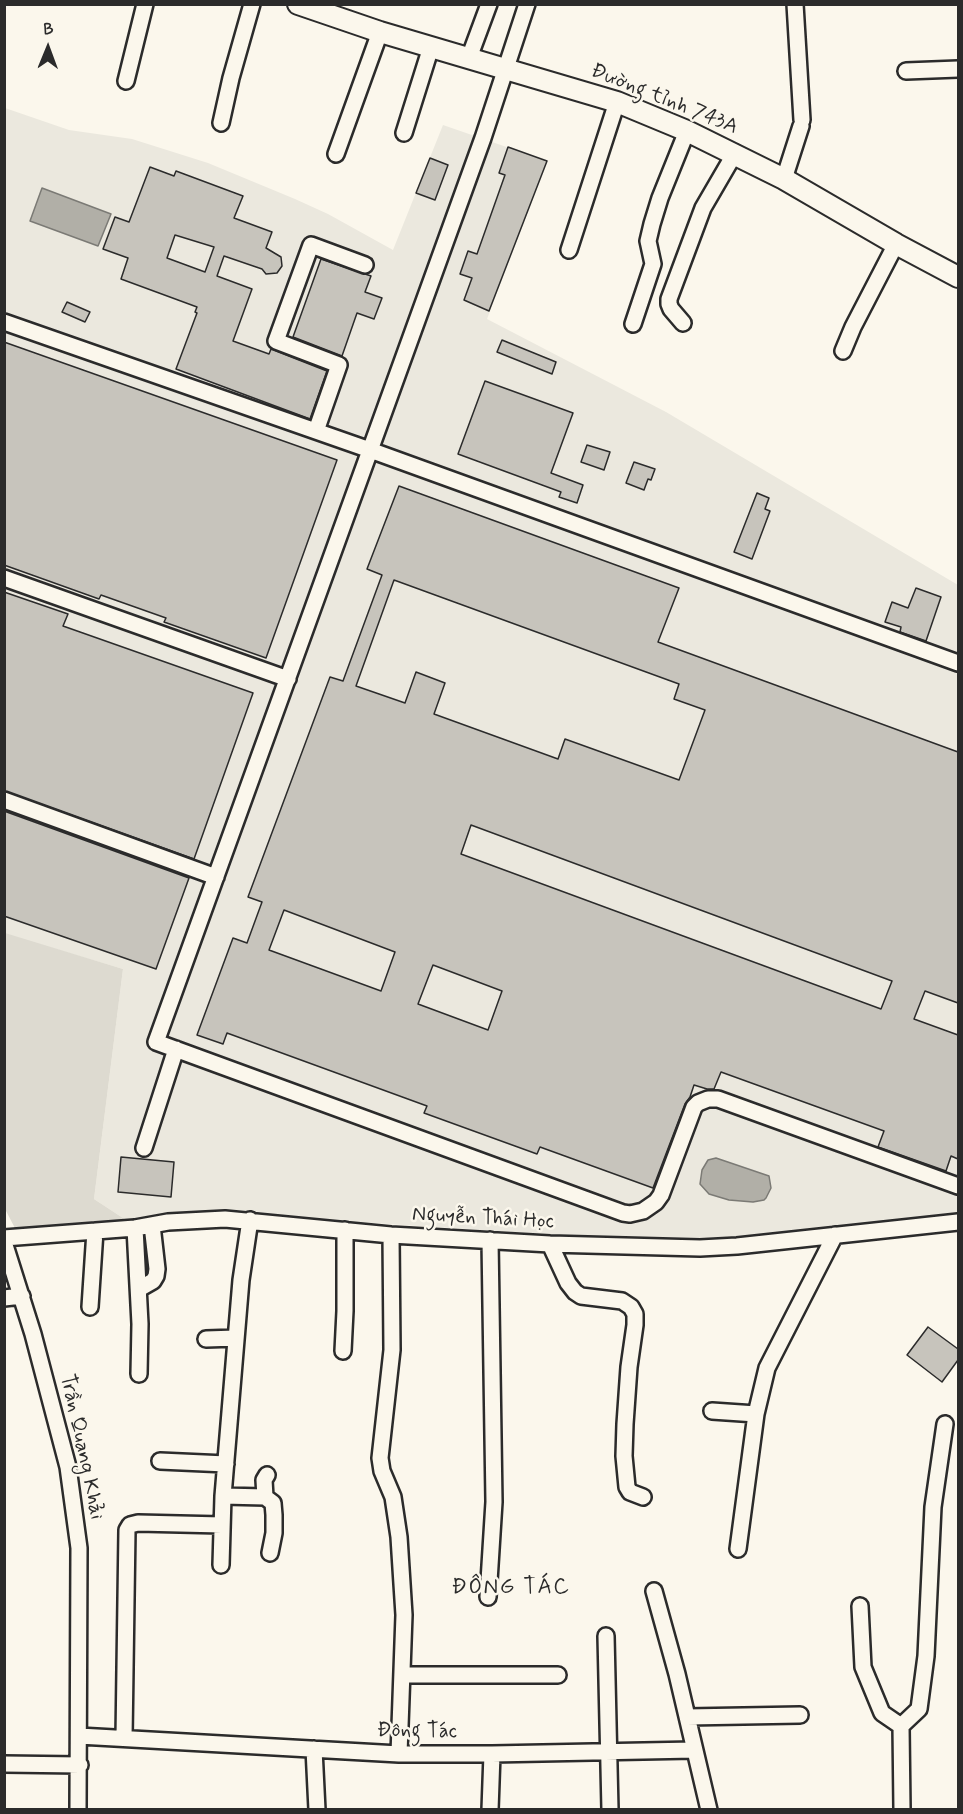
<!DOCTYPE html>
<html>
<head>
<meta charset="utf-8">
<style>
  body { margin:0 }
  #map { position:relative; width:963px; height:1814px; overflow:hidden; background:#fbf7ec; font-family:Mynerve,sans-serif }
  canvas { display:block }
  .frame { position:absolute; inset:0; border:6px solid #2b2b2b; pointer-events:none }
  .north { position:absolute; left:18px; top:18px; width:60px; height:60px; -webkit-text-stroke:4px #fbf7ec; paint-order:stroke; rotate:1deg; font-size:16px; font-weight:700; line-height:24px; text-align:center; color:#2b2b2b }
  .north::after { content:''; display:block; margin:auto; width:21px; height:27px; background:#2b2b2b; clip-path:polygon(50% 0,100% 100%,50% 72%,0 100%) }
</style>
</head>
<body>
<div id="map">
<canvas width="963" height="1814"></canvas>
<div class="frame"></div>
<div class="north">B</div>
</div>
<script>
const ctx = document.querySelector('canvas').getContext('2d');
ctx.lineJoin = 'round';
function fillPath(path, color) { ctx.fillStyle = color; ctx.fill(path, 'evenodd'); }
const shape = rows => new Path2D(rows.map(r => 'M' + r).join(''));
function trace(path, color, width, dash) { ctx.strokeStyle = color; ctx.lineWidth = width; ctx.lineCap = dash ? 'butt' : 'round'; ctx.setLineDash(dash || []); ctx.stroke(path); }
function label(font, color, halo, rows, align = 'center') {
  ctx.font = font + ' Mynerve,sans-serif'; ctx.lineWidth = 5; ctx.setLineDash([]); ctx.textBaseline = 'middle'; ctx.strokeStyle = halo; ctx.fillStyle = color; for (const [text, x, y, turn = 0] of rows) {
    ctx.save(); ctx.translate(x, y); ctx.rotate((+turn || 0) * Math.PI / 180); ctx.textAlign = isNaN(turn) ? turn : align; if (halo) ctx.strokeText(text, 0, 0); ctx.fillText(text, 0, 0); ctx.restore();
  }
}
fillPath(shape([
  [5,108,69,130,132,139,208,163,295,199,328,214,393,250,443,125,547,161,487,319,666,412,958,585,958,1214,911,1218,838,1228,697,1244,187,1211,126,1220,94,1199,123,969,5,934]
]), '#ebe8de');
fillPath(shape([
  [5,933,123,969,94,1199,126,1220,17,1232,5,1209]
]), '#dddad0');
const water = shape([
  [42,188,111,214,98,246,30,221,42,188],
  [716,1158,769,1176,771,1188,766,1198,764,1200,753,1202,729,1200,709,1194,700,1184,702,1170,708,1160,716,1158]
]);
fillPath(water, '#b1afa7');
trace(water, '#7b7a75', 1.5);
const building = shape([
  [508,147,547,161,489,311,464,300,472,278,460,274,468,251,477,254,505,175,499,173,508,147],
  [430,158,448,165,435,200,416,193,430,158],
  [150,167,174,176,176,171,243,196,234,218,272,232,266,248,281,257,282,266,277,273,266,274,262,269,224,256,217,276,252,289,233,341,269,354,271,349,327,371,310,419,176,369,197,313,195,312,197,307,121,279,128,258,103,249,115,217,129,222,150,167],
  [175,235,214,247,205,272,167,258,175,235],
  [321,259,371,276,365,292,382,298,374,319,357,313,342,356,293,337,321,259],
  [67,302,90,312,85,322,62,312,67,302],
  [502,340,556,362,552,374,497,352,502,340],
  [4,342,337,460,266,658,164,622,166,618,101,595,99,599,4,565,4,342],
  [485,381,573,413,551,473,583,485,577,503,559,497,561,492,458,454,485,381],
  [587,445,610,452,604,470,581,462,587,445],
  [634,462,655,469,651,480,648,479,644,490,626,483,634,462],
  [399,486,679,588,658,642,958,752,958,1003,925,991,914,1019,958,1035,958,1159,951,1156,946,1171,878,1147,884,1131,721,1072,714,1089,707,1089,694,1085,690,1097,685,1104,653,1188,540,1147,537,1154,424,1113,427,1106,227,1033,223,1044,197,1035,233,938,247,943,262,902,248,897,330,677,343,681,382,575,367,569,399,486],
  [394,580,679,684,674,699,705,710,679,780,565,739,558,759,434,714,445,683,416,672,405,703,356,686,394,580],
  [471,825,892,981,881,1009,461,854,471,825],
  [284,910,395,952,381,991,269,950,284,910],
  [433,965,502,991,488,1030,418,1004,433,965],
  [757,493,769,498,765,509,770,511,752,559,734,552,757,493],
  [916,588,941,597,926,641,900,632,901,627,885,622,892,602,908,608,916,588],
  [4,592,68,614,63,626,253,693,194,859,4,791,4,592],
  [4,811,189,878,156,969,4,916,4,811],
  [121,1157,174,1162,171,1197,118,1192,121,1157],
  [928,1327,958,1349,958,1360,942,1382,907,1355,928,1327]
]);
fillPath(building, '#c7c4bc');
trace(building, '#2b2b2b', 1.5);
const minor = shape([
  [527,4,483,138,156,1042,623,1213,630,1214,643,1211,656,1202,661,1195,694,1107,698,1103,708,1099,718,1099,958,1186],
  [795,4,802,120],
  [469,58,489,4],
  [906,71,958,69],
  [126,81,145,4],
  [221,123,231,78,252,4],
  [404,133,431,47],
  [336,154,380,32],
  [784,179,801,126],
  [569,250,617,102],
  [4,322,370,450,958,663],
  [683,323,671,309,669,304,669,299,703,208,735,153],
  [633,324,653,264,648,241,652,224,660,198,687,131],
  [843,351,853,327,896,244],
  [316,431,339,365,276,341,311,245,365,265],
  [4,578,288,679],
  [4,800,216,877],
  [144,1148,176,1049],
  [135,1228,140,1324,139,1374],
  [391,1235,392,1350,380,1458,382,1471,393,1497,399,1537,404,1615,399,1754],
  [4,1238,135,1228,168,1222,225,1219,391,1235,550,1244,700,1248,737,1246,958,1222],
  [4,1242,33,1334,68,1467,79,1548,78,1810],
  [550,1244,568,1283,575,1292,581,1296,622,1301,631,1307,635,1314,635,1325,629,1367,625,1424,624,1456,627,1487,630,1492,643,1497],
  [139,1289,153,1281,156,1276,157,1269,152,1225],
  [4,1298,22,1296],
  [90,1307,95,1231],
  [206,1339,236,1338],
  [343,1351,345,1311,345,1230],
  [712,1411,756,1414],
  [160,1461,226,1464],
  [223,1496,265,1497,264,1480,267,1475],
  [265,1497,273,1503,274,1515,274,1533,270,1553],
  [738,1549,756,1414,767,1368,835,1235],
  [221,1565,223,1496,241,1280,250,1220],
  [654,1591,677,1674,709,1810],
  [488,1597,494,1502,490,1240],
  [860,1606,863,1667,882,1713,901,1726,902,1810],
  [606,1636,610,1810],
  [403,1675,558,1675],
  [687,1717,800,1715],
  [901,1726,919,1709,926,1656,933,1507,945,1424],
  [79,1736,399,1754,492,1754,694,1750],
  [124,1738,127,1530,130,1525,138,1523,222,1525],
  [314,1749,317,1810],
  [4,1764,80,1765],
  [490,1810,492,1754]
]);
const major = shape([
  [298,4,380,32,617,102,687,131,784,179,896,244,958,277]
]);
trace(minor, '#2b2b2b', 20);
trace(major, '#2b2b2b', 24);
trace(minor, '#fbf7ec', 15);
trace(major, '#fbf7ec', 20);
label('21px', '#2b2b2b', '#fbf7ec', [
  ["Đường tỉnh 743A",664,100,22],
  ["Nguyễn Thái Học",483,1219,3],
  ["Trần Quang Khải",81,1447,78],
  ["Đông Tác",417,1732,1]
]);
ctx.letterSpacing = '1.5px';
label('22px', '#2b2b2b', '#fbf7ec', [
  ["ĐÔNG TÁC",511,1588]
]);
ctx.letterSpacing = '0px';
</script>
</body>
</html>
